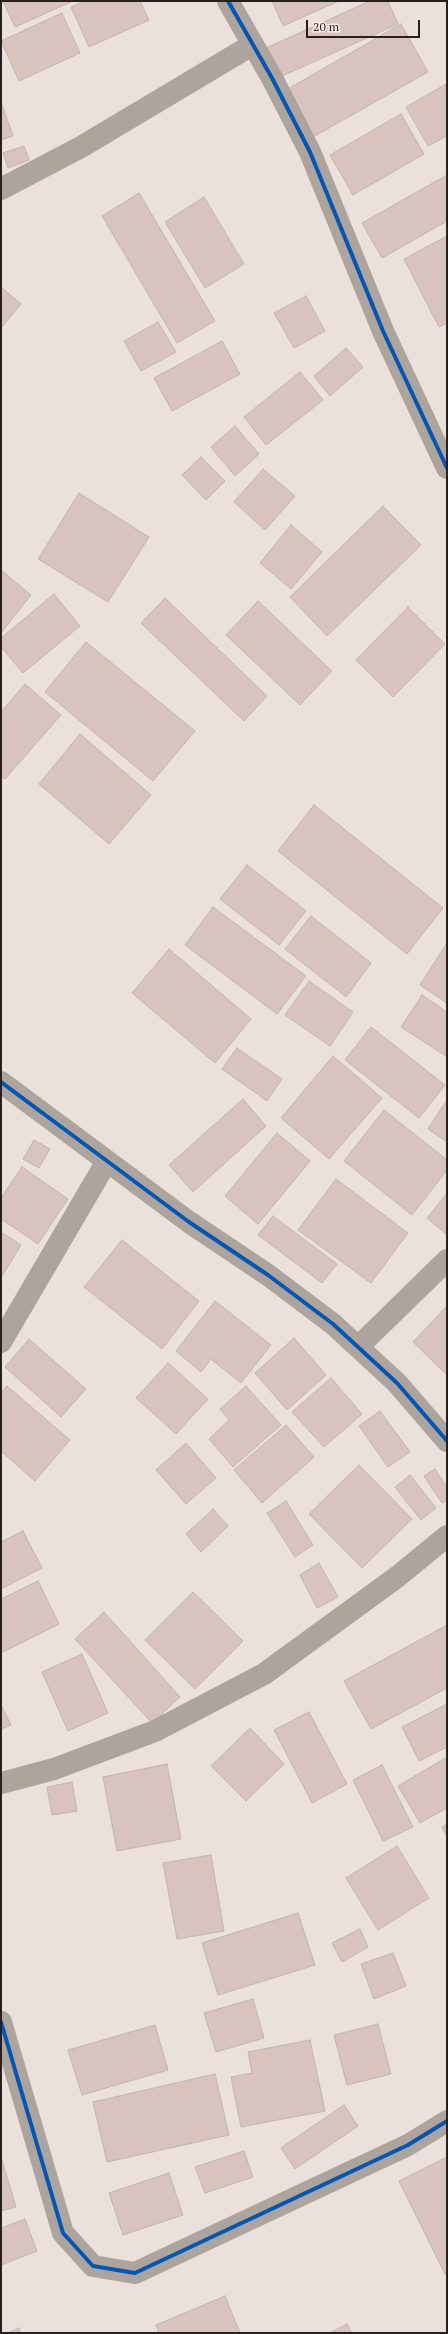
<!DOCTYPE html>
<html>
<head>
<meta charset="utf-8">
<style>
  body { margin:0 }
  #map { position:relative; width:448px; height:2334px; overflow:hidden; background:#ebe0db; font-family:"PT Serif",serif }
  canvas { display:block }
  .frame { position:absolute; inset:0; border:2px solid #28201e; pointer-events:none }
  .scale { position:absolute; left:306px; top:20px; width:114px; height:18px; box-sizing:border-box; border:2px solid #28201e; border-top:0; padding-left:5px; font-size:12px; line-height:14px; white-space:nowrap; color:#28201e; -webkit-text-stroke:3px #ffeae2; paint-order:stroke }
</style>
</head>
<body>
<div id="map">
<canvas width="448" height="2334"></canvas>
<div class="frame"></div>
<div class="scale">20 m</div>
</div>
<script>
const ctx = document.querySelector('canvas').getContext('2d');
ctx.lineJoin = 'round';
function fillPath(path, color) { ctx.fillStyle = color; ctx.fill(path, 'evenodd'); }
const shape = rows => new Path2D(rows.map(r => 'M' + r).join(''));
function trace(path, color, width, dash) { ctx.strokeStyle = color; ctx.lineWidth = width; ctx.lineCap = dash ? 'butt' : 'round'; ctx.setLineDash(dash || []); ctx.stroke(path); }
const building = shape([
  [3,1,73,1,15,27,3,1],
  [84,1,140,1,149,20,89,47,71,7,84,1],
  [272,1,339,1,283,26,272,1],
  [370,1,388,1,398,24,280,77,266,48,370,1],
  [62,13,80,53,19,81,1,41,62,13],
  [401,24,428,72,313,137,286,90,401,24],
  [446,84,447,136,428,146,406,107,446,84],
  [1,102,13,136,1,140,1,102],
  [401,114,424,154,353,195,330,155,401,114],
  [24,146,29,160,8,168,3,153,24,146],
  [447,175,447,221,382,258,362,223,447,175],
  [139,193,215,321,177,343,102,216,139,193],
  [204,197,244,264,205,288,165,222,204,197],
  [447,236,447,323,439,327,404,259,447,236],
  [1,287,21,304,1,328,1,287],
  [306,296,325,331,294,348,274,313,306,296],
  [158,322,176,352,141,371,124,341,158,322],
  [222,341,240,374,172,411,154,378,222,341],
  [346,348,363,367,330,396,314,376,346,348],
  [300,372,323,400,266,445,244,417,300,372],
  [235,426,259,454,235,476,211,447,235,426],
  [201,457,225,481,206,500,182,475,201,457],
  [263,469,295,496,265,530,234,502,263,469],
  [79,493,149,537,108,602,38,559,79,493],
  [383,506,421,545,327,636,290,597,383,506],
  [291,525,322,552,291,589,260,563,291,525],
  [1,570,31,595,1,633,1,570],
  [54,594,80,626,23,673,1,647,1,638,54,594],
  [165,598,267,696,244,721,141,623,165,598],
  [258,601,332,671,300,705,226,635,258,601],
  [408,607,445,644,393,697,356,660,408,607],
  [86,642,195,731,153,781,45,692,86,642],
  [25,684,61,715,5,779,1,776,1,712,25,684],
  [80,734,151,795,109,844,39,784,80,734],
  [314,805,443,908,407,954,278,851,314,805],
  [247,865,306,911,279,945,220,899,247,865],
  [213,907,306,976,277,1014,185,945,213,907],
  [311,916,371,963,346,997,285,949,311,916],
  [447,943,447,1003,420,985,447,943],
  [169,949,251,1019,215,1063,132,993,169,949],
  [309,981,353,1012,330,1046,285,1015,309,981],
  [422,995,447,1012,446,1056,401,1027,422,995],
  [371,1027,445,1085,419,1118,345,1060,371,1027],
  [237,1048,282,1079,267,1101,222,1069,237,1048],
  [333,1056,382,1098,329,1159,281,1118,333,1056],
  [243,1099,266,1126,193,1192,169,1165,243,1099],
  [447,1100,447,1142,428,1129,447,1100],
  [384,1110,447,1160,447,1170,412,1215,344,1161,384,1110],
  [277,1133,310,1161,258,1224,225,1196,277,1133],
  [34,1140,50,1149,39,1168,23,1159,34,1140],
  [22,1167,68,1199,38,1244,1,1219,1,1198,22,1167],
  [336,1179,408,1233,371,1283,298,1230,336,1179],
  [447,1193,447,1235,427,1218,447,1193],
  [273,1216,337,1264,322,1283,258,1235,273,1216],
  [1,1232,21,1245,1,1278,1,1232],
  [122,1240,199,1301,162,1349,84,1287,122,1240],
  [215,1301,271,1345,241,1383,211,1359,201,1372,176,1351,215,1301],
  [447,1306,447,1375,413,1342,447,1306],
  [294,1338,326,1375,287,1410,255,1373,294,1338],
  [29,1339,86,1389,61,1417,5,1367,29,1339],
  [168,1363,208,1399,176,1434,136,1398,168,1363],
  [331,1378,362,1414,324,1447,292,1412,331,1378],
  [7,1386,70,1440,35,1481,1,1451,1,1393,7,1386],
  [246,1386,281,1425,233,1467,209,1439,229,1420,220,1409,246,1386],
  [380,1411,410,1452,388,1467,359,1426,380,1411],
  [286,1425,314,1457,262,1503,234,1470,286,1425],
  [186,1443,216,1478,186,1504,156,1470,186,1443],
  [359,1465,412,1519,362,1568,309,1514,359,1465],
  [435,1469,447,1487,447,1500,442,1503,424,1476,435,1469],
  [410,1475,436,1508,421,1520,395,1487,410,1475],
  [286,1501,313,1545,295,1557,267,1513,286,1501],
  [213,1509,228,1526,201,1552,186,1534,213,1509],
  [23,1531,42,1568,1,1589,1,1542,23,1531],
  [319,1563,338,1597,317,1608,300,1575,319,1563],
  [38,1581,59,1624,1,1653,1,1599,38,1581],
  [193,1592,243,1641,195,1689,145,1640,193,1592],
  [104,1612,180,1697,152,1723,75,1639,104,1612],
  [447,1625,447,1688,371,1729,344,1681,447,1625],
  [82,1654,108,1713,68,1731,42,1672,82,1654],
  [447,1704,447,1747,419,1761,402,1727,447,1704],
  [1,1705,11,1725,1,1729,1,1705],
  [309,1712,347,1784,312,1803,274,1730,309,1712],
  [250,1728,284,1764,246,1801,211,1766,250,1728],
  [447,1757,447,1808,420,1823,398,1786,447,1757],
  [167,1764,181,1839,117,1851,103,1777,167,1764],
  [382,1765,413,1827,383,1841,353,1780,382,1765],
  [72,1782,77,1811,52,1815,47,1787,72,1782],
  [447,1824,447,1836,442,1827,447,1824],
  [397,1846,429,1898,378,1930,346,1878,397,1846],
  [211,1855,224,1931,177,1939,163,1863,211,1855],
  [298,1913,315,1965,218,1995,202,1943,298,1913],
  [360,1929,368,1947,342,1962,332,1943,360,1929],
  [393,1953,406,1986,374,1999,361,1964,393,1953],
  [253,1999,264,2038,216,2052,204,2013,253,1999],
  [378,2024,391,2074,347,2085,334,2035,378,2024],
  [155,2025,168,2070,82,2095,68,2050,155,2025],
  [310,2040,325,2111,241,2127,231,2077,252,2073,248,2052,310,2040],
  [215,2074,229,2135,107,2162,93,2102,215,2074],
  [344,2105,358,2126,295,2169,281,2148,344,2105],
  [244,2151,253,2177,205,2193,195,2167,244,2151],
  [1,2157,16,2207,1,2211,1,2157],
  [447,2157,447,2273,445,2274,399,2181,447,2157],
  [169,2173,183,2215,123,2235,109,2193,169,2173],
  [25,2219,37,2251,1,2265,1,2228,25,2219],
  [225,2296,240,2333,159,2333,156,2325,225,2296],
  [347,2324,352,2333,330,2333,347,2324],
  [19,2328,21,2333,8,2333,19,2328]
]);
fillPath(building, '#d9c3be');
trace(building, '#bdb5b2', 1);
trace(shape([
  [228,1,272,78,310,152,383,331,447,468],
  [1,189,81,147,252,45],
  [1,1082,189,1222,268,1275,333,1324,397,1383,447,1441],
  [1,1342,107,1161],
  [358,1347,447,1260],
  [1,1783,54,1769,155,1731,264,1674,397,1577,447,1536],
  [1,2022,63,2233,93,2266,135,2273,408,2145,447,2121]
]), '#ada49c', 22);
trace(shape([
  [228,1,272,78,310,152,383,331,447,468],
  [1,1082,189,1222,268,1275,333,1324,397,1383,447,1441],
  [1,2022,63,2233,93,2266,135,2273,408,2145,447,2121]
]), '#0057b8', 4);
</script>
</body>
</html>
